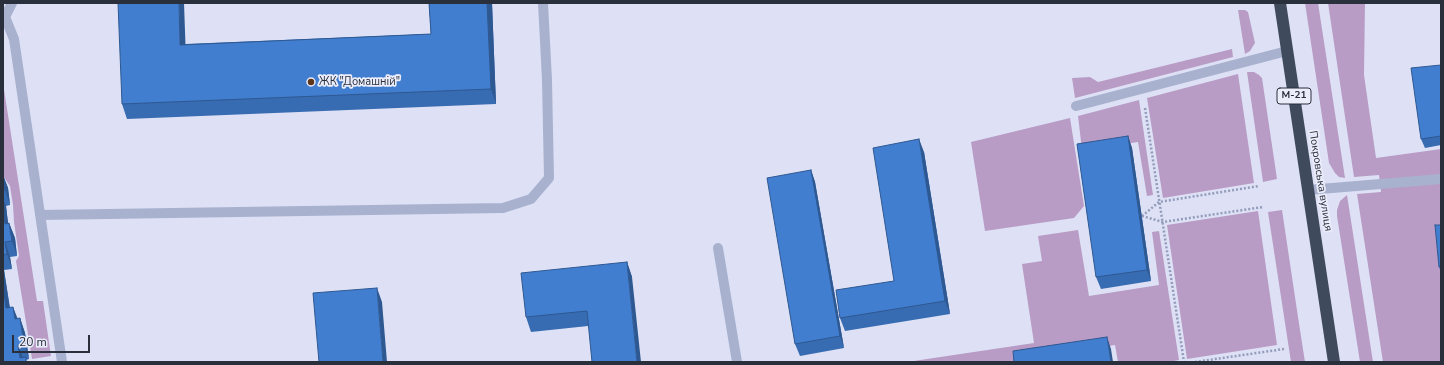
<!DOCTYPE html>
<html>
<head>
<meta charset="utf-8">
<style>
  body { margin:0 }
  #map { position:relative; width:1444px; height:365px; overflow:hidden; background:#dee1f5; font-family:"Nunito Sans",sans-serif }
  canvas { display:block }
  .frame { position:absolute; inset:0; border:4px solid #292f3b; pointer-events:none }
  .scale { position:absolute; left:12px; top:335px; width:78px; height:18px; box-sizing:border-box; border:2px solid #292f3b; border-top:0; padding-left:5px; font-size:12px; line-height:14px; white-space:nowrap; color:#292f3b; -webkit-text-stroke:3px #ebedfb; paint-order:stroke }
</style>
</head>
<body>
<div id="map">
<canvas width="1444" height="365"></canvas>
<div class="frame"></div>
<div class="scale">20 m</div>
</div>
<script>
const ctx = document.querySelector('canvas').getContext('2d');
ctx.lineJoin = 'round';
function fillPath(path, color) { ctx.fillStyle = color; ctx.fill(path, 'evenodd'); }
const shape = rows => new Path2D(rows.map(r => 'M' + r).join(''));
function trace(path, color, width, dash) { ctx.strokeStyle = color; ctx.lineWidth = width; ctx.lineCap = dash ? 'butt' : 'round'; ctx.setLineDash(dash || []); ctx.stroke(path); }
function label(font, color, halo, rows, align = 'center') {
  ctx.font = font + ' "Nunito Sans",sans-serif'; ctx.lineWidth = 3.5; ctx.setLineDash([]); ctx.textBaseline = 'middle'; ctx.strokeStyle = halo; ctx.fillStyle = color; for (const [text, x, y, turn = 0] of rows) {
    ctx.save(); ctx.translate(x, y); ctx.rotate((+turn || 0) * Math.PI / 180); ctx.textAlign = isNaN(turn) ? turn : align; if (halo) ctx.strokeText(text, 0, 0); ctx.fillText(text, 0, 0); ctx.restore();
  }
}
fillPath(shape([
  [1305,3,1318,3,1345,178,1339,177,1335,173,1329,163],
  [1328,3,1365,3,1364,75,1376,158,1441,149,1441,362,1383,362,1357,194,1381,192,1379,175,1354,177],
  [1238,10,1245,10,1248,12,1255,43,1250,51,1245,54],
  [1232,49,1233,57,1075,98,1072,78,1090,77,1098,82],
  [1247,72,1254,72,1259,75,1262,78,1277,179,1263,182],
  [1238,74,1254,183,1163,198,1147,98],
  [3,83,37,301,43,301,51,356,32,359,16,261,19,256,14,222,13,205,10,186,3,176],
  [1139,100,1153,195,1147,196,1138,142,1082,150,1078,116],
  [1070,118,1084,206,1074,218,985,231,971,142],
  [1347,195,1373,362,1360,362,1337,216,1337,210,1340,201],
  [1282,210,1298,317,1305,362,1291,362,1268,212],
  [1258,211,1277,345,1187,359,1167,225],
  [1078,230,1089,296,1159,285,1152,232,1159,231,1179,360,1169,362,1118,362,1115,345,1010,362,907,362,1034,343,1022,264,1042,261,1038,236]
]), '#b89cc5');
trace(shape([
  [1145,108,1184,362],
  [1142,216,1159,202,1259,186],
  [1142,216,1163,222,1263,207],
  [1195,362,1284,349]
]), '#929cba', 2.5, [2, 2]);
trace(shape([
  [12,3,5,17,14,39,62,362],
  [1076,106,1287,51],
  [1308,190,1441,179],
  [40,215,503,208,531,199,549,178,547,80,543,3],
  [718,248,737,362]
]), '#a8b1ce', 10);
trace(shape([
  [1280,3,1334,362]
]), '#3f4a5c', 12);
fillPath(shape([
  [429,3,492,3,496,104,127,119,122,104,185,44,431,34],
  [1441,65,1441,145,1425,148,1421,139],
  [1128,136,1132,148,1151,281,1101,289,1096,277],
  [924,152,950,314,845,331,840,318,894,281],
  [811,170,815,182,844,348,800,356,795,344],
  [3,175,8,188,10,205,6,206,8,224,9,223,15,238,17,256,10,257,12,269,4,270,10,308,13,307,17,319,20,318,25,333,29,359,26,360,27,362,3,362],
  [627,262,632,277,588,326,531,332,526,317],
  [1441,266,1441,272,1439,267]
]), '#386cb2');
fillPath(shape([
  [179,3,184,3,186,60,180,45],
  [487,3,492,3,496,104,491,89],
  [1128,136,1132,148,1151,281,1147,270],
  [919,139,924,152,950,314,945,301],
  [811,170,815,182,844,348,840,336],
  [3,175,8,188,10,205,5,190],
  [3,199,6,206,10,239,5,224,3,210],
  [9,223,15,238,17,256,12,241],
  [5,242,10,257,12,269,7,254],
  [627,262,632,277,641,362,637,362],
  [3,268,4,270,12,323,6,308,3,286],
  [377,288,382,302,387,362,383,362],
  [13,307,19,322,15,319],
  [20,318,25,333,29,359,24,344],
  [1107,337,1111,349,1113,362,1111,362],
  [18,345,24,360,20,358]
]), '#2e5891');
const building = shape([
  [118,3,179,3,180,45,431,34,429,3,487,3,491,89,122,104,118,3],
  [1441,65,1441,136,1421,139,1411,68,1441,65],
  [1128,136,1147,270,1096,277,1077,144,1128,136],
  [919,139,945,301,840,318,836,290,894,281,873,148,919,139],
  [811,170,840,336,795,344,767,178,811,170],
  [3,178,5,190,3,191,3,178],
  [3,210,5,224,9,223,12,241,5,242,7,254,3,255,3,210],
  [1435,225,1441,225,1441,266,1439,267,1435,225],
  [627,262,637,362,592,362,587,311,526,317,521,273,627,262],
  [3,286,6,308,13,307,15,319,20,318,24,344,18,345,19,352,20,358,26,357,26,362,3,362,3,286],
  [377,288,383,362,319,362,313,293,377,288],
  [1107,337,1111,362,1014,362,1013,351,1107,337]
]);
fillPath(building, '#417ecf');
trace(building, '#2e5891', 1);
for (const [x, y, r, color] of [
  [311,82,4,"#60361b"]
]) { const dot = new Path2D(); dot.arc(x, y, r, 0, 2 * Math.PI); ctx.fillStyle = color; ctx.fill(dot); trace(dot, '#ebedfb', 1.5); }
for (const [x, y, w] of [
  [1294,96,34]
]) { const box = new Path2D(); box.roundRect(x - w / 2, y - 8, w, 16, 3); ctx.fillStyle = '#ebedfb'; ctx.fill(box); trace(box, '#292f3b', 1); }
label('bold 10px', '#292f3b', null, [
  ["М-21",1294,96]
]);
label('11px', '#292f3b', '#ebedfb', [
  ["ЖК \"Домашній\"",319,82]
], 'left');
label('11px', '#292f3b', '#ebedfb', [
  ["Покровська вулиця",1320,181,81]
]);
</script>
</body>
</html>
